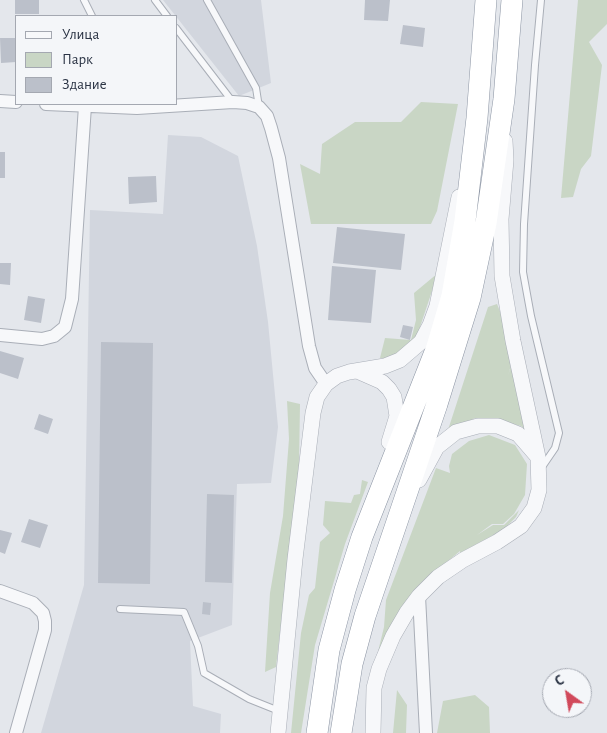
<!DOCTYPE html>
<html>
<head>
<meta charset="utf-8">
<style>
  body { margin:0 }
  #map { position:relative; width:607px; height:733px; overflow:hidden; background:#e4e7ec; font-family:"Alegreya Sans",sans-serif }
  canvas { display:block }
  .legend { position:absolute; left:15px; top:15px; width:162px; height:90px; box-sizing:border-box; background:#f4f6f9; border:1px solid #a4a8b1; margin:0; padding:6px 9px; list-style:none; font-size:15px; color:#2b3445 }
  .legend li { display:flex; align-items:center; gap:10px; height:25px }
  .legend b { width:25px; border:1px solid #a4a8b1 }
  .north { position:absolute; left:542px; top:668px; width:50px; height:50px; box-sizing:border-box; background:#f4f6f9; border:1px solid #a4a8b1; border-radius:50%; rotate:328deg; font-size:14px; font-weight:700; line-height:20px; text-align:center; color:#2b3445 }
  .north::after { content:''; display:block; margin:auto; width:18px; height:22px; background:#d1495b; clip-path:polygon(50% 0,100% 100%,50% 72%,0 100%) }
</style>
</head>
<body>
<div id="map">
<canvas width="607" height="733"></canvas>
<ul class="legend">
<li><b style="height:6px;background:#f7f8fa"></b>Улица</li>
<li><b style="height:14px;background:#c9d6c5"></b>Парк</li>
<li><b style="height:14px;background:#bbc0ca"></b>Здание</li>
</ul>
<div class="north">С</div>
</div>
<script>
const ctx = document.querySelector('canvas').getContext('2d');
ctx.lineJoin = 'round';
function fillPath(path, color) { ctx.fillStyle = color; ctx.fill(path, 'evenodd'); }
const shape = rows => new Path2D(rows.map(r => 'M' + r).join(''));
function trace(path, color, width, dash) { ctx.strokeStyle = color; ctx.lineWidth = width; ctx.lineCap = dash ? 'butt' : 'round'; ctx.setLineDash(dash || []); ctx.stroke(path); }
fillPath(shape([
  [163,0,261,0,271,83,239,96],
  [168,135,201,137,238,156,257,246,268,322,278,427,271,483,237,484,232,625,190,641,193,706,221,714,220,733,41,733,84,585,90,210,163,214]
]), '#d2d6de');
fillPath(shape([
  [578,0,607,0,607,24,589,42,602,65,591,156,581,169,573,197,561,198],
  [421,102,458,104,437,211,431,224,311,224,300,164,320,174,322,144,355,122,401,122],
  [438,273,418,333,411,343,398,354,386,359,380,358,385,338,411,340,416,320,414,293],
  [497,304,503,319,512,361,508,376,513,359,530,434,521,426,513,424,502,417,513,424,486,419,475,418,447,433,488,307],
  [287,401,300,404,299,466,276,667,265,672,270,593,283,516,289,439],
  [489,435,515,445,527,464,525,495,514,514,503,524,492,524,477,535,493,525,504,525,519,510,516,517,503,530,460,553,460,551,423,582,375,664,384,627,386,600,436,468,450,473,449,466,452,454,469,441],
  [362,480,368,482,345,544,315,645,301,733,291,733,301,633,309,595,315,588,320,542,330,533,323,525,325,501,351,503,354,495,360,494],
  [397,690,407,705,406,733,393,733],
  [475,695,489,707,490,733,437,733,443,701]
]), '#c9d6c5');
fillPath(shape([
  [15,0,39,0,39,14,15,14],
  [365,0,390,0,388,21,364,20],
  [403,25,425,28,423,47,400,44],
  [0,38,16,38,16,62,1,63],
  [0,152,5,152,5,178,0,178],
  [156,176,157,202,129,204,128,177],
  [337,227,405,234,401,270,333,263],
  [0,263,11,263,10,285,0,284],
  [332,266,376,270,371,323,328,320],
  [28,296,45,299,41,323,24,320],
  [403,325,413,327,410,340,400,337],
  [101,342,153,343,150,584,98,583],
  [0,351,24,358,18,379,0,373],
  [39,414,53,419,48,434,34,429],
  [207,494,234,495,232,583,205,582],
  [29,519,48,525,40,548,21,542],
  [0,530,12,533,5,554,0,552],
  [203,602,211,603,210,615,202,614]
]), '#bbc0ca');
const service = shape([
  [84,0,92,16],
  [155,0,167,16],
  [207,0,256,88,259,107],
  [541,0,535,65,524,224,523,272,531,316,559,433,555,448,542,467],
  [176,28,232,101],
  [120,609,184,612,198,646,204,673,249,699,279,711]
]);
const minor = shape([
  [0,101,16,102],
  [46,104,137,108,233,102,247,103,259,107,267,116,271,128,279,158,309,346,315,368,326,384],
  [0,335,42,339,54,336,65,327,72,299,85,106],
  [0,591,33,603,43,613,45,621,45,630,16,733],
  [419,596,426,733]
]);
const tertiary = shape([
  [357,371,382,382,389,389,394,397,397,416,389,442],
  [419,480,437,447,456,432,478,426,498,426,518,434,537,456],
  [278,733,295,559,313,413,317,397,326,384,337,376,349,372,385,366,400,360,421,342,430,325,437,306,459,197],
  [373,733,374,688,379,669,393,636,407,612,419,596,438,577,463,560,497,542,521,526,534,508,539,490,538,457,513,341,502,276,501,219,506,160,505,141]
]);
const trunk = shape([
  [317,733,329,650,345,590,362,537,437,347,452,296,465,221,477,118,486,0],
  [341,733,352,664,365,616,437,404,470,298,486,223,504,99,512,0]
]);
trace(service, '#a9aeb7', 8);
trace(minor, '#a9aeb7', 14);
trace(tertiary, '#a9aeb7', 16);
trace(trunk, '#8b94a3', 22);
trace(service, '#f7f8fa', 6);
trace(minor, '#f7f8fa', 12);
trace(tertiary, '#f7f8fa', 15);
trace(trunk, '#fff', 21);
</script>
</body>
</html>
